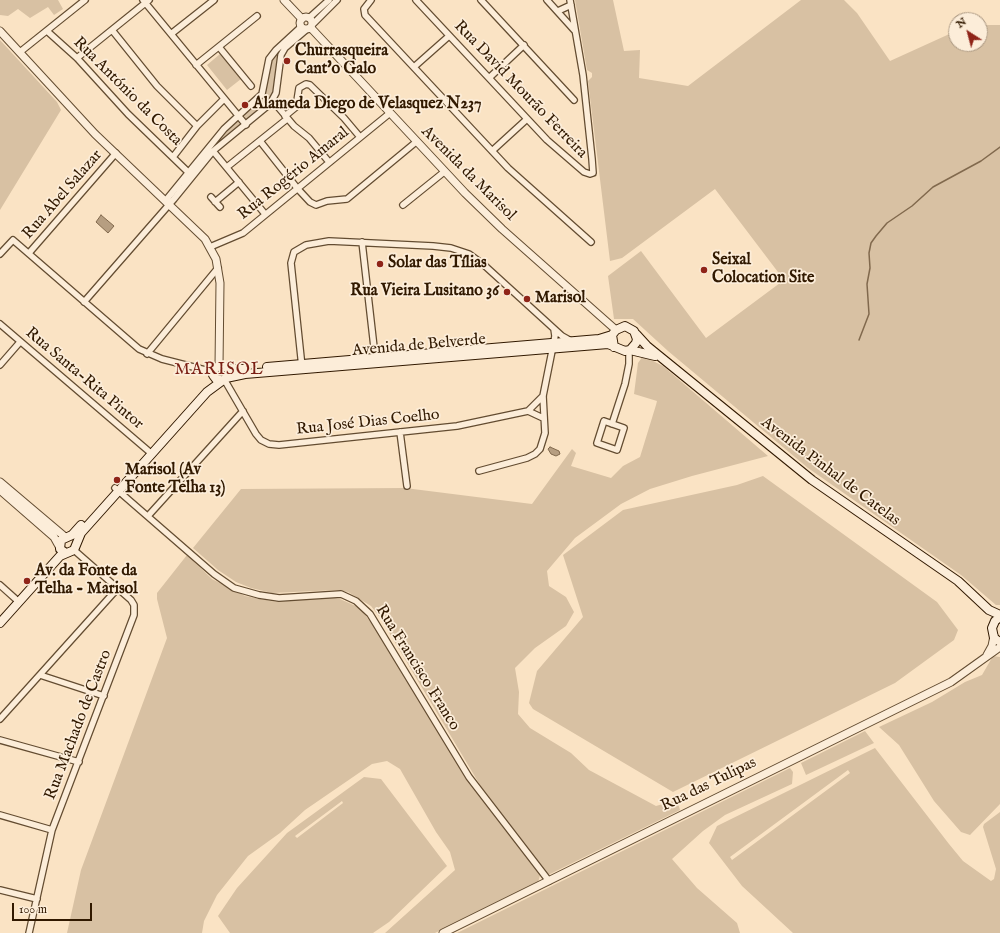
<!DOCTYPE html>
<html>
<head>
<meta charset="utf-8">
<style>
  body { margin:0 }
  #map { position:relative; width:1000px; height:933px; overflow:hidden; background:#fae3c4; font-family:"IM FELL English",serif }
  canvas { display:block }
  .north { position:absolute; left:948px; top:12px; width:40px; height:40px; box-sizing:border-box; background:#fcedd9; border:1px solid #ab9882; border-radius:50%; rotate:324deg; font-size:11px; font-weight:700; line-height:16px; text-align:center; color:#311900 }
  .north::after { content:''; display:block; margin:auto; width:14px; height:18px; background:#8f2418; clip-path:polygon(50% 0,100% 100%,50% 72%,0 100%) }
  .scale { position:absolute; left:12px; top:903px; width:80px; height:18px; box-sizing:border-box; border:2px solid #311900; border-top:0; padding-left:5px; font-size:12px; line-height:14px; white-space:nowrap; color:#311900; -webkit-text-stroke:3px #fcedd9; paint-order:stroke }
</style>
</head>
<body>
<div id="map">
<canvas width="1000" height="933"></canvas>
<div class="north">N</div>
<div class="scale">100 m</div>
</div>
<script>
const ctx = document.querySelector('canvas').getContext('2d');
ctx.lineJoin = 'round';
function fillPath(path, color) { ctx.fillStyle = color; ctx.fill(path, 'evenodd'); }
const shape = rows => new Path2D(rows.map(r => 'M' + r).join(''));
function trace(path, color, width, dash) { ctx.strokeStyle = color; ctx.lineWidth = width; ctx.lineCap = dash ? 'butt' : 'round'; ctx.setLineDash(dash || []); ctx.stroke(path); }
function label(font, color, halo, rows, align = 'center') {
  ctx.font = font + ' "IM FELL English",serif'; ctx.lineWidth = 3.5; ctx.setLineDash([]); ctx.textBaseline = 'middle'; ctx.strokeStyle = halo; ctx.fillStyle = color; for (const [text, x, y, turn = 0] of rows) {
    ctx.save(); ctx.translate(x, y); ctx.rotate((+turn || 0) * Math.PI / 180); ctx.textAlign = isNaN(turn) ? turn : align; if (halo) ctx.strokeText(text, 0, 0); ctx.fillText(text, 0, 0); ctx.restore();
  }
}
fillPath(shape([
  [0,0,58,0,63,9,54,15,48,7,30,18,18,9,8,16,0,15],
  [575,0,613,0,624,51,640,50,639,78,688,86,801,0,844,0,857,13,890,61,956,31,956,44,980,44,980,25,1000,25,1000,605,996,605,961,575,808,468,668,351,633,319,614,319,608,276,641,251,706,338,784,280,715,189,622,258,610,261,588,81,592,77,592,73,587,70],
  [296,34,280,53,277,59,272,97,265,106,258,102,266,91,268,68,273,56],
  [0,40,57,102,61,110,0,210],
  [220,54,241,79,227,90,207,65],
  [256,103,263,108,248,120,245,119,244,114],
  [239,121,241,125,171,198,224,132,235,122],
  [643,356,663,366,768,456,692,476,650,489,621,504,575,538,547,571,549,586,566,597,574,612,566,626,535,648,515,668,519,692,518,714,530,728,571,753,589,770,656,806,677,800,680,810,548,875,480,785,381,619,371,606,348,592,337,590,272,593,251,588,236,582,218,570,193,548,241,489,405,488,532,504,572,449,576,453,571,466,611,478,623,466,640,457,656,405,657,401,634,394,638,363],
  [763,476,937,602,958,630,954,640,895,683,673,792,533,709,529,703,537,671,583,617,563,555,623,510,737,485],
  [187,555,212,579,245,596,276,602,330,597,340,599,360,608,377,631,470,784,540,875,538,883,435,933,385,933,455,870,450,852,436,832,400,769,387,761,372,764,305,810,280,833,248,856,217,895,204,921,202,933,67,933,81,870,167,638,157,599,157,593],
  [993,656,1000,657,1000,804,970,835,961,832,934,801,899,745,879,727,932,702,965,682,982,675],
  [865,731,874,743,806,775,801,763],
  [875,748,949,844,963,861,991,881,994,879,996,869,983,827,984,824,1000,812,1000,933,793,933,742,886,709,843,717,826],
  [848,770,850,773,732,860,730,857],
  [790,768,793,772,792,784,725,815,703,831,672,859,697,888,737,923,740,933,457,933],
  [364,777,381,779,447,866,389,922,373,933,230,933,218,916,237,888,287,833],
  [342,801,343,803,297,838,295,836]
]), '#d8c1a3');
const water = shape([
  [101,215,114,226,108,233,96,222,101,215],
  [550,447,559,451,560,454,556,456,551,454,548,449,550,447]
]);
fillPath(water, '#b69e81');
trace(water, '#81694d', 1);
trace(shape([
  [859,340,869,314,867,284,870,268,869,253,871,243,876,236,887,223,912,206,933,187,981,161,1000,147]
]), '#81694d', 1.5);
const minor = shape([
  [143,0,246,125],
  [371,0,364,9,365,15,508,168,591,242],
  [416,0,547,140,584,172,590,174,593,173,592,159,583,75,570,0],
  [481,0,574,100],
  [547,0,575,31],
  [558,11,571,5],
  [309,18,329,0],
  [313,24,337,0],
  [112,30,157,86,197,126],
  [47,31,77,58,128,114,188,172],
  [171,34,214,0],
  [219,47,251,86],
  [20,52,85,0],
  [77,58,149,0],
  [196,65,257,16],
  [414,67,449,36],
  [489,78,524,45],
  [273,101,294,126,309,138,329,162],
  [285,116,296,107,299,88,306,84,310,85,344,118,360,137],
  [260,141,297,188,310,202,316,205,327,201,347,199,416,142],
  [213,151,265,214],
  [492,151,527,119],
  [173,157,197,126,224,99],
  [227,167,287,119],
  [211,197,220,207],
  [166,200,224,129,262,94,269,59,276,50,301,27],
  [215,202,239,182],
  [403,205,444,172],
  [362,242,375,356],
  [210,247,243,233,390,113],
  [29,253,116,153],
  [0,254,13,240,139,349,162,359,213,372],
  [84,302,174,199,213,151,270,104,276,93,281,55,285,48,306,30],
  [0,324,152,454],
  [147,354,218,268],
  [0,365,20,342],
  [302,367,291,263,294,252,306,245,329,241,433,246,451,248,469,254,484,265,562,336,571,341],
  [224,379,256,434,261,440,269,444,279,445,457,426,528,411,543,396],
  [528,411,543,418],
  [604,421,624,428,617,450,597,443,604,421],
  [612,424,625,384,629,364,629,351],
  [400,432,407,486],
  [479,471,527,458,535,454,540,449,545,433,543,396,555,336,554,329],
  [115,488,214,574,234,588,259,595,279,598,341,594,356,601,370,614,469,777,549,881],
  [148,516,243,411],
  [0,585,19,602],
  [40,675,104,696],
  [0,719,118,588],
  [0,740,79,762],
  [0,815,52,830],
  [0,890,37,899],
  [29,933,52,830,134,615,134,605,131,600,74,550]
]);
const tertiary = shape([
  [284,0,302,19],
  '300 23a6 6 0 1 1 12 0a6 6 0 1 1-12 0Z',
  [311,28,465,193,502,229,616,330],
  [0,31,95,134,205,239,216,259,220,283,219,366],
  [0,482,65,537],
  [0,490,54,537,59,546],
  [987,655,992,646,994,636],
  [443,933,951,682,1000,647]
]);
const secondary = shape([
  [636,334,647,346,812,480,958,581,989,610,1000,615],
  [630,350,655,356],
  [267,367,599,339,612,335],
  [220,380,216,379,213,375,214,370,217,367,222,366,231,369,245,369],
  [66,553,60,549,61,540,72,535,81,525],
  [1000,617,995,621,992,628,994,638,1000,642],
  [0,623,60,556,74,550,81,533,207,392,226,378,245,374,608,344,625,351,630,350,636,343,637,339,634,331,625,326,616,330,612,335,614,347]
]);
trace(minor, '#634c31', 8);
trace(tertiary, '#634c31', 9);
trace(secondary, '#311900', 10);
trace(minor, '#fcedd9', 5.5);
trace(tertiary, '#fcedd9', 7);
trace(secondary, '#fcedd9', 8);
for (const [x, y, r, color] of [
  [287,61,4,"#8f2418"],
  [245,105,4,"#8f2418"],
  [380,264,4,"#8f2418"],
  [704,270,4,"#8f2418"],
  [507,292,4,"#8f2418"],
  [527,299,4,"#8f2418"],
  [117,480,4,"#8f2418"],
  [27,581,4,"#8f2418"]
]) { const dot = new Path2D(); dot.arc(x, y, r, 0, 2 * Math.PI); ctx.fillStyle = color; ctx.fill(dot); trace(dot, '#fcedd9', 1.5); }
label('bold 16px', '#311900', '#fcedd9', [
  ["Churrasqueira",295,52],
  ["Cant'o Galo",295,70],
  ["Alameda Diego de Velasquez N237",253,105],
  ["Seixal",712,261],
  ["Colocation Site",712,279],
  ["Solar das Tílias",388,264],
  ["Rua Vieira Lusitano 36",499,292,"right"],
  ["Marisol",535,299],
  ["Marisol (Av",125,471],
  ["Fonte Telha 13)",125,489],
  ["Av. da Fonte da",35,572],
  ["Telha - Marisol",35,590]
], 'left');
label('16px', '#311900', '#fcedd9', [
  ["Rua David Mourão Ferreira",520,90,46],
  ["Rua António da Costa",127,92,45],
  ["Rua Rogério Amaral",294,174,-39],
  ["Avenida da Marisol",468,174,45],
  ["Rua Abel Salazar",63,195,-49],
  ["Avenida de Belverde",419,346,-5],
  ["Rua Santa-Rita Pintor",84,379,40],
  ["Rua José Dias Coelho",368,423,-6],
  ["Avenida Pinhal de Catelas",830,472,37],
  ["Rua Francisco Franco",417,668,58],
  ["Rua Machado de Castro",79,725,-69],
  ["Rua das Tulipas",709,785,-26]
]);
ctx.letterSpacing = '1px';
label('17px', '#7a1f14', '#fcedd9', [
  ["MARISOL",219,371]
]);
ctx.letterSpacing = '0px';
</script>
</body>
</html>
